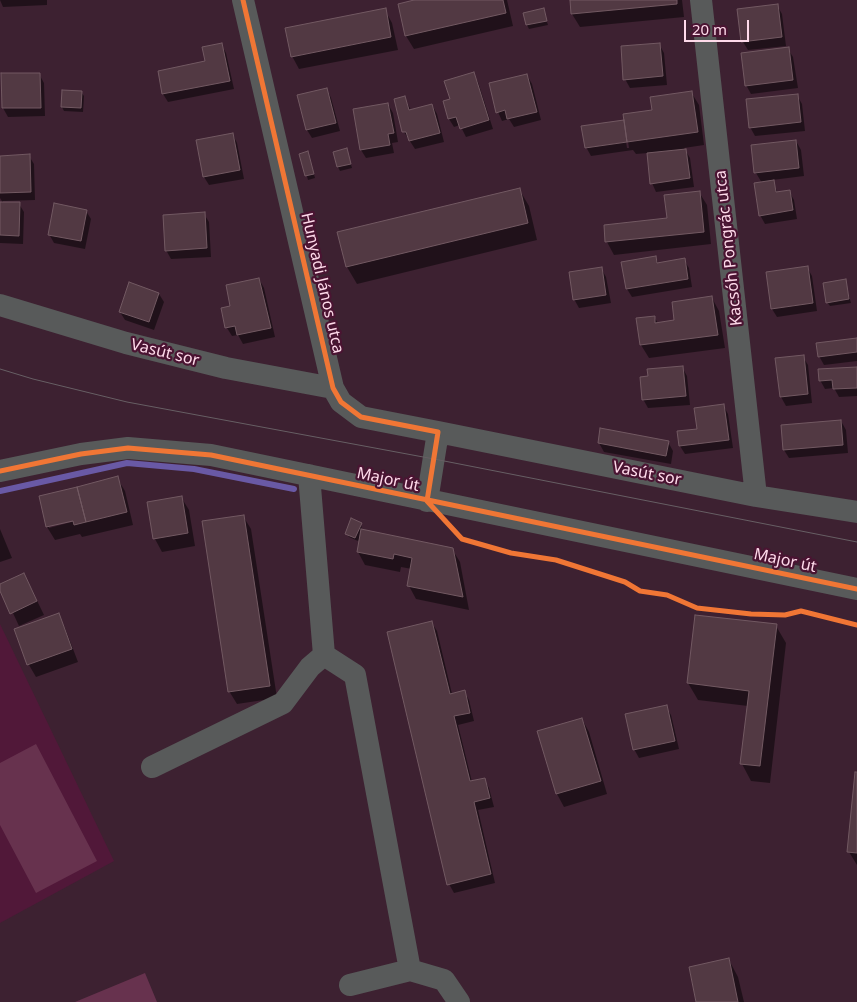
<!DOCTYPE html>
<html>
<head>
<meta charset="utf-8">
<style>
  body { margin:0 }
  #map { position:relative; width:857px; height:1002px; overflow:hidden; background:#3d2131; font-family:"Noto Sans",sans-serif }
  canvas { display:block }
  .scale { position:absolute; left:684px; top:20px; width:65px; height:22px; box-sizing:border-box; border:2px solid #fedaea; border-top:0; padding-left:6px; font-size:15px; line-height:18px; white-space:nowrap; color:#fedaea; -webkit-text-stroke:4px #4a1432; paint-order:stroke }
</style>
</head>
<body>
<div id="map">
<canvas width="857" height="1002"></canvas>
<div class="scale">20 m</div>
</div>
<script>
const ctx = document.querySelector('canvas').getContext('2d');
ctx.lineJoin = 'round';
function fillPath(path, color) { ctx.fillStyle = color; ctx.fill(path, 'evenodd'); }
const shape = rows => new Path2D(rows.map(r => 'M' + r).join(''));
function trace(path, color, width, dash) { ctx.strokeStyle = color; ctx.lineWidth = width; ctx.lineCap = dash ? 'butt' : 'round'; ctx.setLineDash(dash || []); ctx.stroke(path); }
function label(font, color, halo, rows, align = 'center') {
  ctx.font = font + ' "Noto Sans",sans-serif'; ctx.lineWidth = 4.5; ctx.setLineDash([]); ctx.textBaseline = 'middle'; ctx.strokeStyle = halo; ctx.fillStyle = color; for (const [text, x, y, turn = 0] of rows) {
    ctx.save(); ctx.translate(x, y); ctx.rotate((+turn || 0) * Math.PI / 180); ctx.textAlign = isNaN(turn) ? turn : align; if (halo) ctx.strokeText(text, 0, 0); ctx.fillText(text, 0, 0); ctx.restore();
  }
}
fillPath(shape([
  [0,624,114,861,0,923]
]), '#511839');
fillPath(shape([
  [36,744,97,861,36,893,0,825,0,763],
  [145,973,157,1002,75,1002]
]), '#67324e');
fillPath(shape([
  [0,0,47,0,47,5,3,7],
  [419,0,507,0,513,26,414,49,406,36],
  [571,0,682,0,684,17,580,27,572,14],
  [777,5,782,14,786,46,748,50,743,42],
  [385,10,392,23,398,50,299,69,292,56],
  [543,10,548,25,529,29,527,25],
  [221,44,226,53,234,89,168,102,163,94,206,62],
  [659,44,664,53,667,85,630,88,625,79],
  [788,49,793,57,798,88,751,94,746,85],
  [473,73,478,82,493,129,466,137,460,125,454,127,449,119,452,100],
  [39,74,44,83,45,116,8,117,3,108],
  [527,75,532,84,541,120,514,127,509,119,502,121,498,112],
  [327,89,331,98,340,131,312,138,307,130],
  [81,92,84,96,83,112,64,111,62,107],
  [691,92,699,105,704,145,684,148,690,158,694,187,656,192,652,183,648,153,636,154,633,150,591,156,586,147,623,121,654,111],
  [624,129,626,129,629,148,627,148],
  [797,95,802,104,805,131,755,136,750,127],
  [404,97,411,110,432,105,437,114,444,142,415,149,404,132],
  [388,104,393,113,398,142,392,143,394,153,366,158,361,150],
  [233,135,237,143,244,179,209,185,204,177],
  [796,141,801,150,804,176,772,180,778,193,789,191,794,200,797,219,765,224,760,215,762,183,756,173],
  [347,150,352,168,340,171,338,167],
  [308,153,315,178,308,180,301,154],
  [29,156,34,164,35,200,3,201,3,203,19,204,24,212,23,244,0,243,0,203,3,203,0,198,0,157],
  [519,189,529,206,537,240,357,284,347,267,338,233],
  [699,192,707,205,711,244,614,255,607,242,668,219],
  [86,211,91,219,85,249,54,243,49,234],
  [204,214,209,222,211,257,171,259,166,250],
  [656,258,659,264,684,260,689,268,692,287,632,297,627,289],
  [807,267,812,276,817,311,777,317,772,309],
  [601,268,606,277,611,303,579,308,574,299],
  [259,279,264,288,275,337,243,344,238,335,232,336,227,328,232,307],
  [845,281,851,303,830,306,827,302],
  [159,294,164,302,154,330,125,320,120,312],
  [712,298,719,311,725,348,649,358,641,345,654,317,658,323,676,321],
  [857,339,857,361,824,365,819,356],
  [803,357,808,365,812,403,786,406,781,397,777,359],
  [682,367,687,376,690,405,648,408,643,399],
  [857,369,857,396,839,397,834,388,825,389,820,380],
  [723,405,728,414,733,448,685,454,680,446,679,432,698,430],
  [841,421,846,430,848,453,789,458,784,450],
  [668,442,673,451,671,464,604,452,599,443],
  [117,478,125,491,133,525,82,537,80,534,55,540,47,527,40,497],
  [78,518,79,520,49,528,49,525],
  [181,497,189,510,195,546,162,552,155,539],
  [243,516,251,529,277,698,237,704,229,691],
  [361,524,362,530,452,549,460,562,469,610,416,599,409,586,412,569,401,567,400,572,365,565,358,552,361,536,358,541,349,537,346,533],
  [0,529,12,558,0,562],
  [24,574,44,615,19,626,0,585],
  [58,615,65,628,78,662,36,677,29,665,16,630],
  [696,616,776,626,786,643,770,783,751,781,742,764,748,706,698,700,688,683],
  [432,623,437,631,452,694,464,691,469,700,474,721,458,725,472,782,484,779,489,788,494,807,478,810,495,883,454,893,449,884],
  [666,707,671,715,679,749,639,758,634,749],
  [582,719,589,732,607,794,564,807,557,794,539,732],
  [857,773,857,865,849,852],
  [729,960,738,977,744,1002,698,1002]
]), '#0007');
trace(shape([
  [0,491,127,463,194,469,294,489]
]), '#6959a5', 6);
const building = shape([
  [414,0,503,0,506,13,405,36,398,4,414,0],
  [570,0,677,0,677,4,571,14,570,0],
  [778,4,782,37,741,42,737,9,778,4],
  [386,8,391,37,291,57,285,28,386,8],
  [544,8,547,21,526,25,523,13,544,8],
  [222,43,230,81,162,94,158,71,205,61,202,47,222,43],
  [660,43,663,76,623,80,621,46,660,43],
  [789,47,793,80,745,86,741,53,789,47],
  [474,72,489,120,460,129,456,117,448,119,443,101,450,99,444,81,474,72],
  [1,73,40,73,41,108,2,108,1,73],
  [527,74,537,112,507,119,505,110,496,113,489,83,527,74],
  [327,88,336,123,306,130,297,95,327,88],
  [62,90,82,91,81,108,61,107,62,90],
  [692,91,698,132,627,142,623,114,652,110,650,97,692,91],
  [798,94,801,122,749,128,746,99,798,94],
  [405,96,409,110,432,104,440,133,409,141,406,132,402,132,394,99,405,96],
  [388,103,394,133,388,134,390,145,360,150,353,109,388,103],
  [624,120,627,142,585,148,581,126,624,120],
  [233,133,240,170,203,177,196,140,233,133],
  [796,140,799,168,754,173,751,145,796,140],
  [347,148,351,164,337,167,333,152,347,148],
  [686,149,690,178,650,184,647,153,686,149],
  [308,151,314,174,305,176,299,154,308,151],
  [30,154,31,192,0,193,0,156,30,154],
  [774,180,776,192,790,190,793,210,759,216,754,183,774,180],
  [520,188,528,223,346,267,337,232,520,188],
  [700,191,704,232,605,242,604,225,667,218,664,195,700,191],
  [0,202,20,202,19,236,0,235,0,202],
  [54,203,87,210,81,241,48,235,54,203],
  [205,212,207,248,165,251,163,215,205,212],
  [656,256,657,263,685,258,688,279,626,289,621,262,656,256],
  [808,266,813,303,771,309,766,272,808,266],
  [602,267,606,295,573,300,569,272,602,267],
  [259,278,271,328,237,335,235,326,225,328,221,308,230,306,226,285,259,278],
  [846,279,849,299,826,303,823,283,846,279],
  [129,282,159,293,149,322,119,312,129,282],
  [712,296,718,335,640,345,636,318,655,316,655,323,674,320,672,302,712,296],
  [857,338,857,352,818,357,816,343,857,338],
  [804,355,808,394,780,397,775,358,804,355],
  [683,366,686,396,642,400,640,377,648,376,647,369,683,366],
  [857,367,857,388,833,389,832,380,819,381,818,369,857,367],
  [724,404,729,440,679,446,677,431,697,429,694,408,724,404],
  [841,420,843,445,783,450,781,425,841,420],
  [600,428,669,441,666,456,598,443,600,428],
  [118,476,127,512,86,522,77,487,118,476],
  [77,487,86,522,74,525,73,521,46,527,39,496,77,487],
  [182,496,188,533,153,539,147,502,182,496],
  [244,515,270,686,228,692,202,521,244,515],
  [351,518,362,523,355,538,345,534,351,518],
  [361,529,453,548,463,597,407,586,412,558,394,554,393,559,357,552,361,529],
  [24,573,37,601,10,614,0,591,0,584,24,573],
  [59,613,72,649,27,665,14,629,59,613],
  [695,615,777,624,760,766,740,764,749,691,687,683,695,615],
  [432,621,450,694,465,690,470,713,454,716,470,781,485,778,490,798,474,802,491,874,447,885,387,632,432,621],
  [667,705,675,741,633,750,625,714,667,705],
  [582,718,601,781,556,794,537,731,582,718],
  [855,772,857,772,857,853,847,852,855,772],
  [729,958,738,1002,696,1002,689,967,729,958]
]);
fillPath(building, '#523943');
trace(building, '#725962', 1);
trace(shape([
  [243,0,333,388,341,402,361,417,438,432,427,501],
  [701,0,756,496],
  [0,305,126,343,226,368,333,388],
  [438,432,756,496,857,512],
  [0,471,81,454,128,448,211,455,857,589],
  [309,475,324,655,355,675,410,970,444,980,459,1002],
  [152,767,283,703,310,667,324,655],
  [350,985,410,970]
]), '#585a5a', 22);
trace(shape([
  [0,369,33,379,127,402,434,459,857,542]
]), '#675f64', 1);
trace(shape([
  [243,0,333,388,341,402,361,417,438,432,427,501],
  [0,471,81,454,128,448,211,455,857,589],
  [427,501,462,539,511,553,556,560,625,582,640,591,667,595,697,608,751,614,785,615,801,611,857,625]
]), '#f07635', 5);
label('16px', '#fedaea', '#4a1432', [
  ["Kacsóh Pongrác utca",729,248,-96],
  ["Hunyadi János utca",322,283,77],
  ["Vasút sor",165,353,14],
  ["Vasút sor",647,474,11],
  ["Major út",388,480,12],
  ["Major út",785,561,12]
]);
</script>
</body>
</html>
